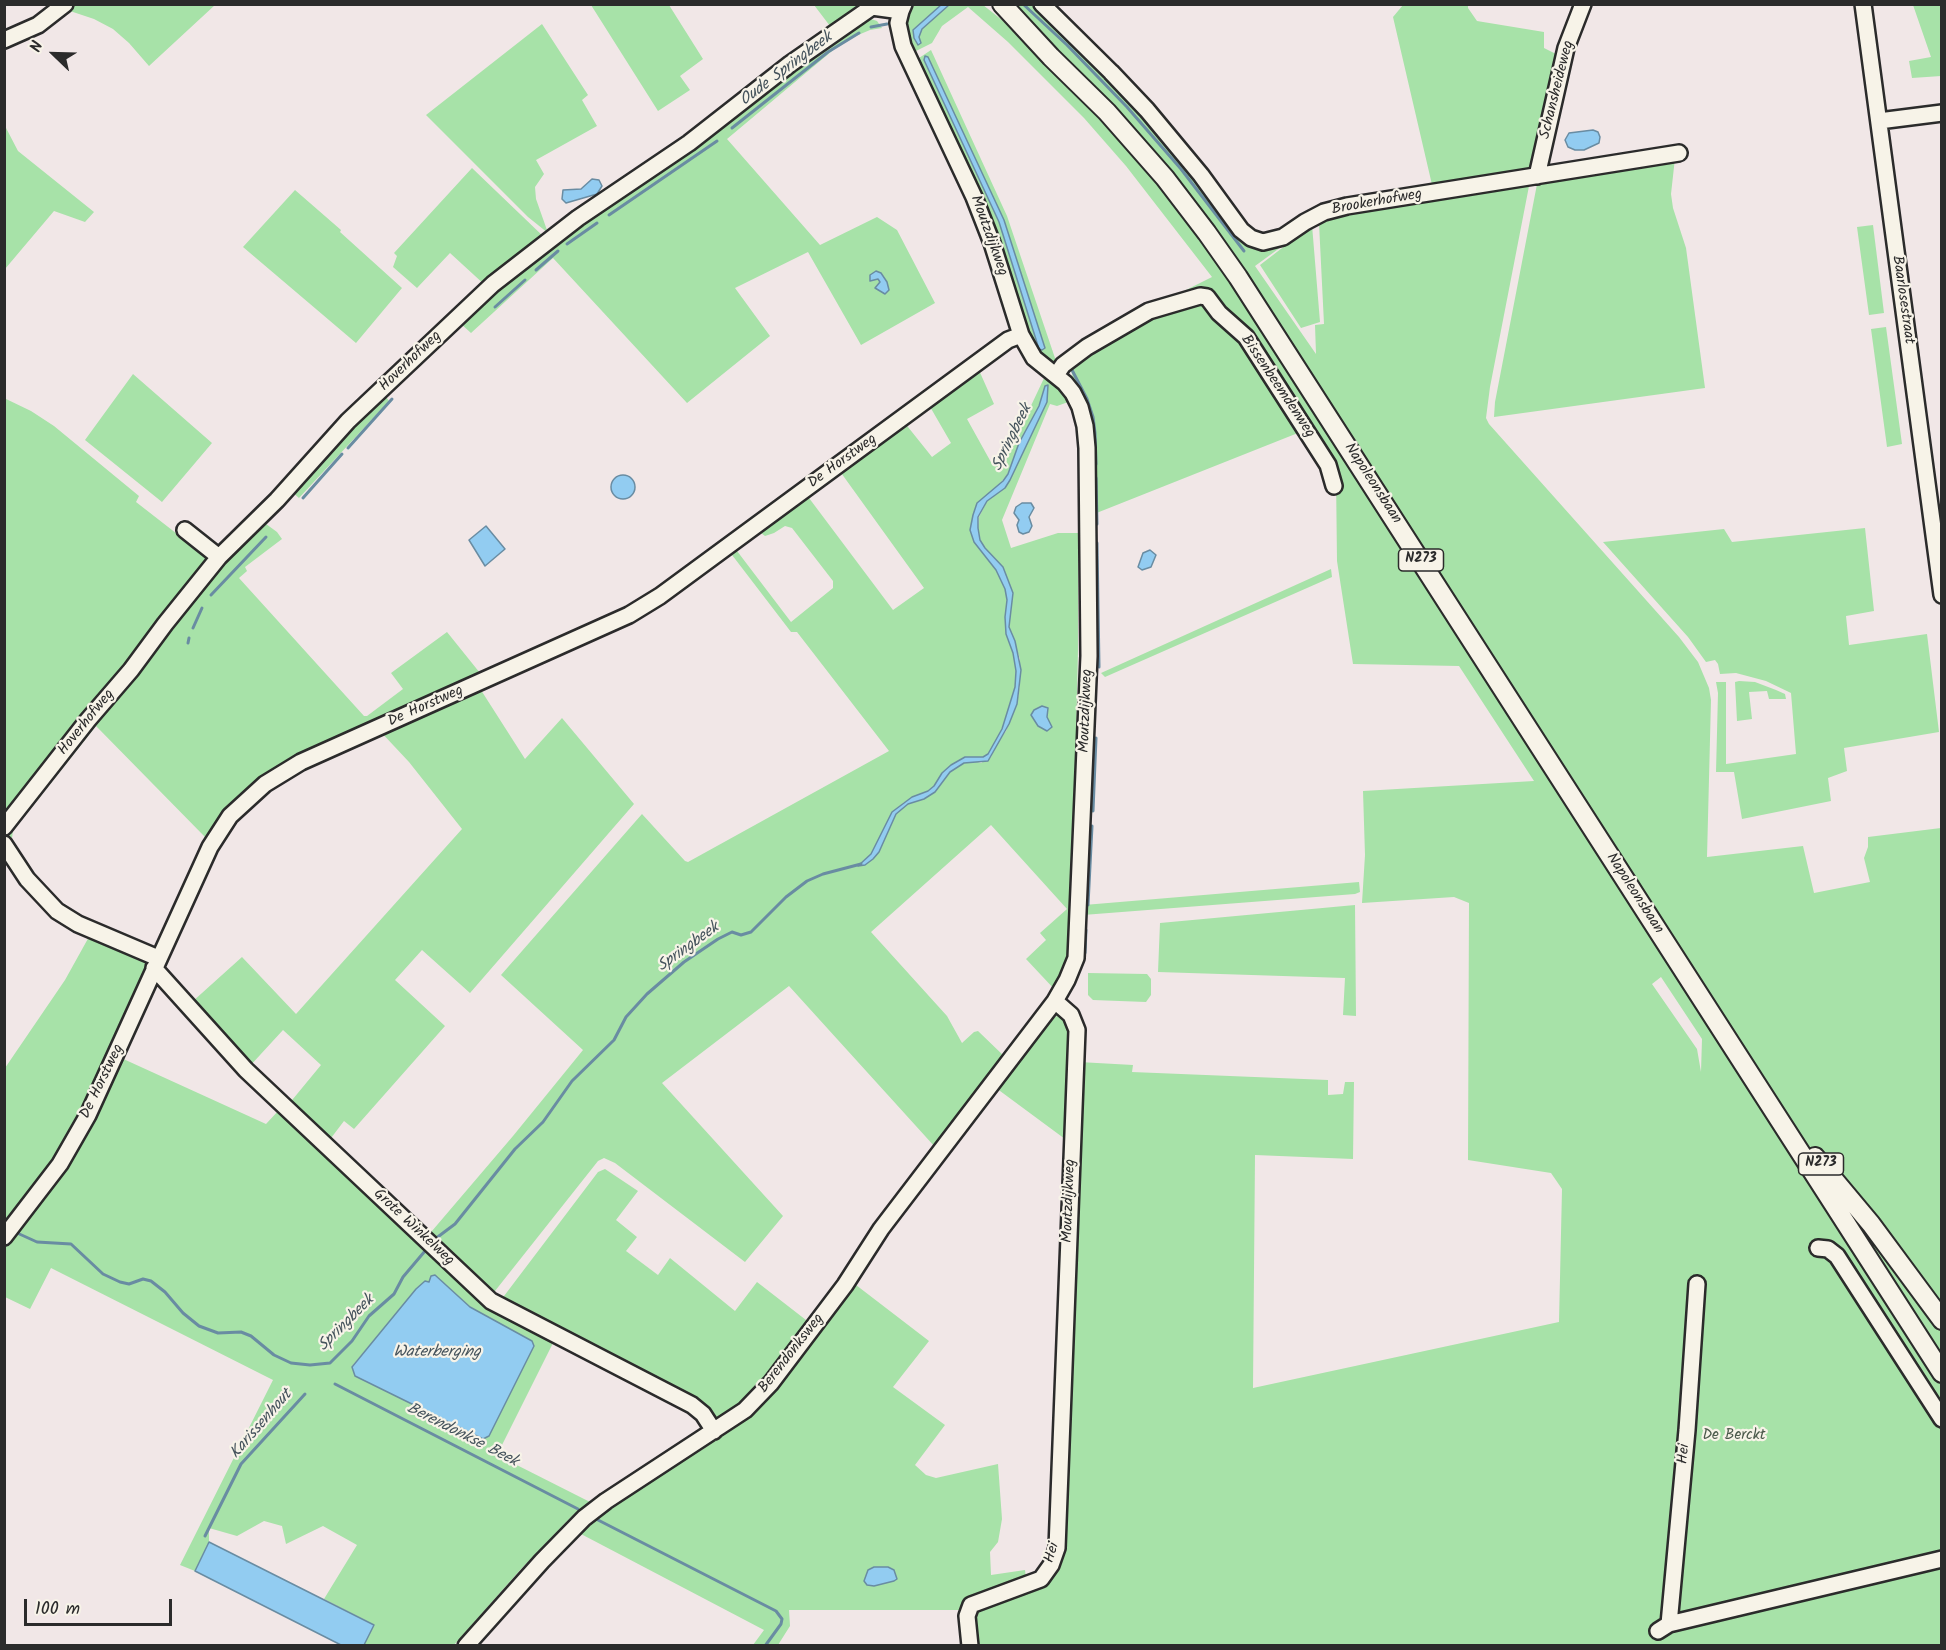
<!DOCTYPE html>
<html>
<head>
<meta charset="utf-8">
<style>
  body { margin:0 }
  #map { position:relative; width:1946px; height:1650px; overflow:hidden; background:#f1e7e7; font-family:Kalam,sans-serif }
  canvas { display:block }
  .frame { position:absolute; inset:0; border:6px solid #2b2b2b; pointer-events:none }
  .north { position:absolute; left:24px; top:24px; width:60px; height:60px; -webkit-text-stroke:4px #f7f3e8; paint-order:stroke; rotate:293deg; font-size:16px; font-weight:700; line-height:24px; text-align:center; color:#2b2b2b }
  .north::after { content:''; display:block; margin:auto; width:21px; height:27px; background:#2b2b2b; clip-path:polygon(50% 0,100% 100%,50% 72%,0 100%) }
  .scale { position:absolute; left:24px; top:1599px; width:148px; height:27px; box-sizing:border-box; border:3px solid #2b2b2b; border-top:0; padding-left:8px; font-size:18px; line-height:21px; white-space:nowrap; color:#2b2b2b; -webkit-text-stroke:4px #f7f3e8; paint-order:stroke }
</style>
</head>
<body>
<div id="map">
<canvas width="1946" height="1650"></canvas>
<div class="frame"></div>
<div class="north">N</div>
<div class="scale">100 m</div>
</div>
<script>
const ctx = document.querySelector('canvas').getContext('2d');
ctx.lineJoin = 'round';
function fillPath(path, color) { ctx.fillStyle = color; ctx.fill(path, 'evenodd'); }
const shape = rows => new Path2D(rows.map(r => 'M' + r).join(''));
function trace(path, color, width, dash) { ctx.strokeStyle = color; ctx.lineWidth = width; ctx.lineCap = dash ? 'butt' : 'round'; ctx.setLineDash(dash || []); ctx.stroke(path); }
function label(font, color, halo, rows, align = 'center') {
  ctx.font = font + ' Kalam,sans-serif'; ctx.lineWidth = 4.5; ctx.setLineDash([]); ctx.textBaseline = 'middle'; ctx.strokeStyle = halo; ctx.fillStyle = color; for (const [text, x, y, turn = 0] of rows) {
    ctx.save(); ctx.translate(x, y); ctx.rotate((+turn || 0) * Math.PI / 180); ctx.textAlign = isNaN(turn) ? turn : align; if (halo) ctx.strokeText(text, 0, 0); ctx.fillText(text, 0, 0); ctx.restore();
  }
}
fillPath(shape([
  [69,4,215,5,149,66,129,43,113,29,94,19,64,9],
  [864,4,830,26,814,5],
  [591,5,669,5,703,59,680,76,690,90,658,111],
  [915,5,983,5,1002,20,1043,58,1136,155,1242,275,1007,5,1038,5,1128,96,1238,233,1292,239,1255,266,1316,354,1315,325,1324,324,1319,223,1337,217,1401,204,1530,181,1490,387,1486,418,1489,424,1679,637,1698,662,1709,688,1711,700,1707,857,1803,846,1814,893,1870,882,1864,858,1868,847,1868,837,1941,828,1941,1645,973,1645,971,1612,1039,1581,1051,1557,1079,1062,1133,1065,1132,1072,1328,1080,1328,1095,1343,1094,1345,1082,1354,1082,1353,1159,1255,1155,1253,1388,1559,1322,1562,1189,1551,1173,1468,1160,1469,903,1454,897,1362,903,1365,855,1363,791,1534,781,1459,666,1353,664,1337,561,1336,475,1220,312,1211,289,1148,309,1212,277,1126,166,1084,118,1008,42,968,7,942,26,932,43,914,52,905,33,910,10],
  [1661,977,1702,1039,1701,1072,1697,1049,1652,984],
  [1403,5,1468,5,1468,8,1477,21,1544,32,1544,48,1560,56,1534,167,1527,174,1433,189,1393,17],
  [1913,5,1941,5,1941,76,1912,78,1909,61,1931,57],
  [865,17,877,21,882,28,870,30,851,38,838,46,727,139,820,245,877,217,897,230,935,303,861,345,808,252,735,288,770,336,687,403,553,258,471,333,460,323,523,267,564,236],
  [542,24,588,95,582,100,597,126,536,160,544,174,535,187,536,199,548,233,528,217,426,115],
  [931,50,1007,216,1057,364,1052,366,1032,348,916,60],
  [924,60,1004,220,1045,348,1042,350,1039,349,999,222],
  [5,126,18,151,94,212,85,222,54,211,5,269],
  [1675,158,1671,194,1673,208,1686,248,1705,388,1494,417,1495,402,1538,179],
  [472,168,545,238,486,286,450,253,417,288,393,267,397,256,394,253],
  [295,190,341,230,340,232,402,288,356,343,243,247],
  [1312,225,1320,322,1301,328,1260,265],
  [1873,225,1884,313,1869,315,1857,227],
  [1200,299,1244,338,1303,431,1094,514,1093,439,1088,404,1073,378,1070,366,1150,313],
  [1886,327,1902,444,1887,447,1871,329],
  [978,368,994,404,967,419,992,464,1019,431,1046,374,1060,385,1071,401,1057,406,1050,404,1002,520,1011,548,1058,533,1078,533,1078,651,1071,942,1067,965,1056,991,1026,959,1046,940,1040,933,1067,909,991,825,871,932,947,1016,962,1043,974,1032,978,1031,1005,1057,935,1147,789,986,662,1083,783,1216,745,1262,615,1163,604,1158,598,1161,495,1291,490,1293,426,1238,513,1136,583,1050,501,975,642,814,685,861,688,862,889,751,797,632,791,632,729,551,734,547,791,622,833,588,833,581,792,528,785,526,774,533,765,536,757,530,806,494,893,610,924,588,839,470,904,422,932,457,951,443,929,405],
  [1045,386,1047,402,1010,480,1005,488,987,501,979,517,978,528,980,540,985,548,1003,567,1013,593,1009,627,1020,659,1020,684,1017,704,1006,731,996,745,991,757,981,763,974,761,964,763,950,772,939,787,924,799,908,804,896,814,879,852,865,865,859,865,871,854,903,803,928,791,934,786,942,773,951,765,965,757,983,757,988,754,1002,729,1015,687,1016,671,1013,653,1006,634,1005,617,1007,600,1005,589,996,570,974,542,970,530,973,515,1008,474,1019,443,1039,406],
  [133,374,212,443,162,502,85,440],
  [384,394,389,401,299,498,291,491],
  [4,398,31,411,54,426,139,496,136,502,208,558,127,666,4,816],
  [262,521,277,532,282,539,245,567,247,571,239,578,364,716,367,716,403,689,391,673,447,632,480,673,289,758,251,786,205,837,96,726,13,831,11,845,8,828,202,582],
  [1865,528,1874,611,1846,616,1849,645,1927,634,1939,732,1844,748,1847,771,1828,778,1831,801,1742,819,1734,772,1716,772,1718,693,1716,682,1726,682,1726,764,1796,754,1791,693,1766,681,1736,673,1720,674,1718,664,1715,660,1706,662,1688,637,1603,542,1724,529,1732,542],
  [1331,569,1332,577,1105,677,1101,673],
  [1739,681,1755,682,1776,690,1785,694,1786,699,1769,699,1767,691,1749,692,1752,719,1737,721,1735,682],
  [479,687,525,759,562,718,634,804,470,993,422,950,395,980,445,1026,354,1129,344,1121,328,1142,288,1105,321,1065,283,1030,249,1067,192,1002,242,957,296,1014,462,829,409,762,379,730],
  [1359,882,1360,892,1355,894,1083,915,1084,905],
  [1355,905,1356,1016,1343,1015,1345,978,1158,972,1160,923],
  [90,935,138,955,146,962,149,969,84,1111,65,1142,5,1229,5,1068,65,980],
  [1088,973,1147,974,1151,979,1151,995,1146,1002,1093,1000,1088,995],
  [1057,1016,1067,1021,1068,1028,1065,1139,996,1088,1046,1023],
  [119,1057,266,1124,279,1110,419,1243,554,1341,497,1455,590,1502,572,1516,521,1569,454,1645,364,1645,374,1625,324,1599,357,1545,323,1526,286,1544,282,1526,264,1521,237,1536,209,1528,209,1542,195,1571,180,1565,273,1380,51,1268,30,1309,5,1297,4,1243],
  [435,1275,470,1307,534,1345,489,1436,483,1439,355,1376,352,1366,425,1281,429,1282],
  [605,1169,638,1191,616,1220,637,1237,626,1251,658,1275,670,1258,735,1311,757,1282,806,1320,807,1326,766,1378,741,1404,724,1417,714,1417,501,1300,598,1172],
  [856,1285,929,1341,893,1387,945,1425,915,1465,926,1475,936,1478,998,1464,1002,1519,998,1542,990,1552,991,1575,1025,1570,1026,1578,964,1610,789,1610,790,1626,778,1645,753,1645,764,1630,581,1534,595,1521,631,1493,703,1449,754,1414,793,1366]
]), '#a7e2a8');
const water = shape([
  [941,5,949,5,922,29,919,37,921,43,918,45,914,38,913,30,941,5],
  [925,56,928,57,1004,220,1045,348,1042,350,1039,349,999,222,924,60,925,56],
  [1593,130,1598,132,1600,137,1599,143,1584,150,1575,150,1568,147,1565,140,1569,133,1593,130],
  [592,179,599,180,602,186,597,194,566,203,562,199,563,190,581,189,592,179],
  [876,271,881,273,887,282,889,290,885,294,875,288,880,282,878,279,870,281,870,275,876,271],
  [1048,385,1047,402,1010,480,1005,488,987,501,978,517,978,528,980,540,985,548,1003,567,1013,593,1009,627,1015,641,1021,670,1017,704,1009,724,988,761,964,763,950,772,935,792,924,799,908,804,896,814,879,852,873,859,865,865,858,866,871,854,892,812,912,797,928,791,934,786,942,773,951,765,965,757,983,757,988,754,1002,729,1015,687,1016,671,1013,653,1006,634,1005,617,1007,600,1005,589,996,570,974,542,970,530,973,515,977,503,1003,481,1008,474,1019,443,1039,406,1045,386,1048,385],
  '611 487a12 12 0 1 1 24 0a12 12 0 1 1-24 0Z',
  [1022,503,1031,503,1034,508,1029,517,1032,526,1029,532,1023,534,1019,532,1017,525,1019,520,1014,513,1016,507,1022,503],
  [486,526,505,549,485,566,469,540,486,526],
  [1150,550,1156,555,1151,567,1142,570,1138,567,1143,553,1150,550],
  [1042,706,1048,708,1047,717,1052,727,1047,731,1038,726,1031,715,1034,710,1042,706],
  [435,1275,470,1307,532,1341,534,1346,489,1436,483,1439,355,1376,352,1367,416,1289,425,1281,429,1282,431,1276,435,1275],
  [209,1542,374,1625,364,1645,341,1645,195,1571,209,1542],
  [874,1567,888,1567,894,1570,897,1579,894,1581,874,1586,867,1585,864,1581,868,1570,874,1567]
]);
fillPath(water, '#92ccf1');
trace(water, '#698ca2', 1.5);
trace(shape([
  [1023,4,1067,45,1127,107,1181,169,1244,251],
  [871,27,887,24],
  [732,128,828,52,859,33],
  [609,215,717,141],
  [567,244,597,223],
  [536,270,558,251],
  [495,307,525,280],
  [1071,368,1087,399,1093,417,1095,433,1096,464],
  [348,448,392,399],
  [1096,478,1097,524],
  [303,498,342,454],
  [1097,543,1099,667],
  [211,595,266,537],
  [193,628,202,608],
  [188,643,189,638],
  [1093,811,1096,738],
  [1088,905,1092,826],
  [1085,953,1086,930],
  [15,1232,37,1242,71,1244,103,1274,120,1282,129,1284,143,1279,151,1281,165,1292,183,1313,199,1326,218,1333,241,1332,251,1336,274,1355,291,1363,310,1365,330,1363,352,1341,369,1316,394,1294,403,1277,425,1251],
  [435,1239,455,1224,515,1149,543,1122,572,1081,614,1040,626,1017,647,994,684,962,718,939,732,932,741,935,751,932,786,897,807,881,823,874,861,864],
  [335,1384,578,1509],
  [598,1520,776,1611,782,1619,781,1624,765,1646],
  [205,1536,241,1464,305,1394]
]), '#698ca2', 3);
const minor = shape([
  [1042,4,1111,72,1147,110,1201,175,1241,230,1251,238,1263,242,1283,237,1305,222,1324,212,1347,206,1679,153],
  [1863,4,1942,595],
  [4,40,38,25,65,4],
  [1879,121,1942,113],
  [1537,176,1566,48,1583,4],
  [1056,375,1063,365,1087,347,1149,311,1200,296,1207,297,1219,313,1246,337,1328,465,1334,486],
  [185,530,219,557],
  [4,827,88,720,131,670,165,624,219,557,277,500,348,421,493,284,578,218,689,143,790,64,872,7,901,11],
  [4,844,27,879,57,911,78,924,158,958],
  [154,968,246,1070,491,1301,692,1405,703,1414,714,1431],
  [4,1237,60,1164,88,1115,210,847,230,816,265,784,301,762,629,615,660,596,1008,340,1021,335],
  [1818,1248,1828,1249,1837,1256,1942,1419],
  [1669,1624,1687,1430,1697,1284],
  [1658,1631,1669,1624,1942,1559],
  [466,1646,542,1561,584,1518,606,1501,745,1410,771,1383,845,1285,881,1229,1055,1001,1067,980,1076,958,1089,656,1087,448,1085,426,1080,407,1073,393,1065,383,1034,358,1021,335,992,243,974,197,903,46,898,23,901,11,904,4],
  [970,1646,967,1616,971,1605,1041,1579,1051,1565,1057,1548,1077,1030,1071,1015,1055,1001]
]);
const major = shape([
  [1002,4,1051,57,1107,112,1165,178,1207,233,1238,277,1942,1373],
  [1815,1157,1871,1224,1942,1320]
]);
trace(minor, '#2b2b2b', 20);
trace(major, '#2b2b2b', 22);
trace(minor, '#f7f3e8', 15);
trace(major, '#f7f3e8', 18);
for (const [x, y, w] of [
  [1421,560,45],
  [1821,1164,45]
]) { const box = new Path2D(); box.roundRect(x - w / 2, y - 11, w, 22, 4.5); ctx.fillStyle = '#f7f3e8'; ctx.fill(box); trace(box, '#2b2b2b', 1.5); }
label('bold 14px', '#2b2b2b', null, [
  ["N273",1421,560],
  ["N273",1821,1164]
]);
label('15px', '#2b2b2b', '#f7f3e8', [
  ["Schansheideweg",1558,90,-76],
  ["Brookerhofweg",1377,203,-10],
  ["Moutzdijkweg",988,236,70],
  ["Baarlosestraat",1902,300,82],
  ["Hoverhofweg",411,362,-44],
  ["Bissenbeemdenweg",1277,387,56],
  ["De Horstweg",843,462,-36],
  ["Napoleonsbaan",1372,484,57],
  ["De Horstweg",426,707,-24],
  ["Moutzdijkweg",1087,711,-88],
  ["Hoverhofweg",87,723,-51],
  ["Napoleonsbaan",1634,894,57],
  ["De Horstweg",103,1082,-64],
  ["Moutzdijkweg",1070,1201,-88],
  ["Grote Winkelweg",413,1228,43],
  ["Berendonksweg",792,1354,-52],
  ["Hei",1685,1454,-85],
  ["Hei",1053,1553,-73]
]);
label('15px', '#4a594a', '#f7f3e8', [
  ["De Berckt",1734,1436]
]);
label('italic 16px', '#45535c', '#f7f3e8', [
  ["Oude Springbeek",787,70,-37],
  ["Springbeek",1013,438,-64],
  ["Springbeek",689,948,-36],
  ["Springbeek",347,1324,-45],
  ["Waterberging",437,1353],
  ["Karissenhout",262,1425,-49],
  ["Berendonkse Beek",462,1436,27]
]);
</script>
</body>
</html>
